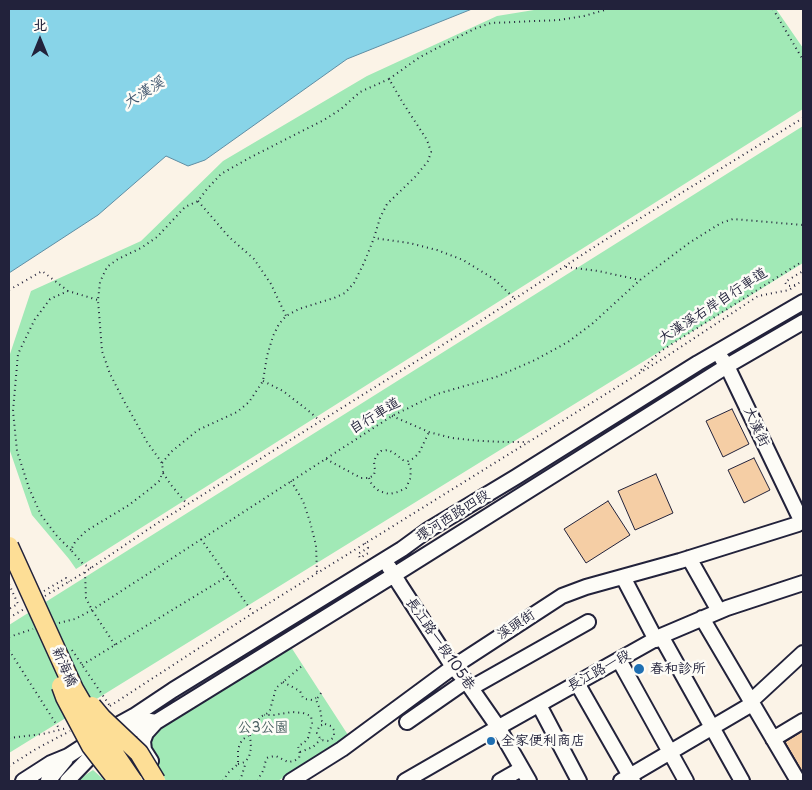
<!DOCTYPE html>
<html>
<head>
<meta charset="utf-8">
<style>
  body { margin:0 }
  #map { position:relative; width:812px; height:790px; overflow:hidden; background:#fbf3e7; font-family:"Playpen Sans","LXGW WenKai TC",sans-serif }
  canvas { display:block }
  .frame { position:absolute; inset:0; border:10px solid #22223b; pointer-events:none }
  .north { position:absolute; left:15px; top:15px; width:50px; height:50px; -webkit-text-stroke:4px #fdfcf7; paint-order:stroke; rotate:0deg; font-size:14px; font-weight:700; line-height:20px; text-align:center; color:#22223b }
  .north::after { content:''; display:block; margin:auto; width:18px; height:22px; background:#22223b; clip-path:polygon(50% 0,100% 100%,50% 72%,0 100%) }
</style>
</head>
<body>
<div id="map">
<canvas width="812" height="790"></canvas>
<div class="frame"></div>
<div class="north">北</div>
</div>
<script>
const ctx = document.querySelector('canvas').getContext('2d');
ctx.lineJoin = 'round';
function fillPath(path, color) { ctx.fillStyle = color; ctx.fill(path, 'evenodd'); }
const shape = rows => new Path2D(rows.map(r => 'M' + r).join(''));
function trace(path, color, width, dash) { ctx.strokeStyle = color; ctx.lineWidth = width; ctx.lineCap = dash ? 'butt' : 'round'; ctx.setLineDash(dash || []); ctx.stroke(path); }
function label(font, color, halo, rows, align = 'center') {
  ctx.font = font + ' "Playpen Sans","LXGW WenKai TC",sans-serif'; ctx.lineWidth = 5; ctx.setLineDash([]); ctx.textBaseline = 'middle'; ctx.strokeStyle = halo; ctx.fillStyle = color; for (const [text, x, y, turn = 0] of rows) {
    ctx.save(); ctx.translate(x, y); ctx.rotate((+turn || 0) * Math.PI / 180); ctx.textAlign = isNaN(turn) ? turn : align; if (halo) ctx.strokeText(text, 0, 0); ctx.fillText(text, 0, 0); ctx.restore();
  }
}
fillPath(shape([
  [540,9,776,9,803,48,803,109,76,569,69,559,32,515,9,448,9,357,31,291,141,241,223,161,367,76,497,16],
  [803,126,803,263,9,753,9,625],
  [291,647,348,735,278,781,166,781,151,757,148,741,156,731],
  [93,770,102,778,104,781,76,781]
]), '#a1e9b6');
const water = shape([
  [9,9,472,9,347,59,205,160,188,166,166,156,98,215,9,273,9,9]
]);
fillPath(water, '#88d4e8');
trace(water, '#5f8da3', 1);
const building = shape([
  [732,409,749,444,723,457,706,421,732,409],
  [754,458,770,490,744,503,728,470,754,458],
  [656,474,673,513,635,530,618,491,656,474],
  [608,501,630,535,586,563,564,529,608,501],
  [803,731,803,773,785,742,803,731]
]);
fillPath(building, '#f5cea5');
trace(building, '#22223b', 1);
const minor = shape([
  [689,558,719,611],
  [389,567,400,585,453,667,466,681,498,727,529,781],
  [623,577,656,640],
  [702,618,798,781],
  [661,636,742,781],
  [619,660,686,781],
  [577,683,633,781],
  [471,688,588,622],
  [750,702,803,653],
  [539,705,579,781],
  [407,722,466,681],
  [773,739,803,721],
  [151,761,144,750,143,741,146,733,156,722],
  [23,781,51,763,68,756,105,732,134,716,173,690,402,549,428,530,516,477,698,363,803,302],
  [48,781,66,759],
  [67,781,90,757,113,741,150,721,156,722,394,575,727,366,803,322],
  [291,781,342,749,453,667,562,596,586,587,680,561,798,524,800,518,727,366,722,359],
  [405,781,490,732,661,636,727,608,803,583],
  [500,781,521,769],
  [621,781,752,704]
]);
trace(minor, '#22223b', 18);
trace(shape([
  [773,9,803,60],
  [389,79,420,57,474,29,491,23,559,20,584,16,608,9],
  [198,201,229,237,254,259,271,284,286,316],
  [566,267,598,271,640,280],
  [795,285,789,286,786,284,785,282,803,271],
  [9,290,42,271,68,291],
  [641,370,661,351,803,261],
  [263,381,283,391,310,412,320,421],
  [392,416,429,432,452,438,481,441,507,442,528,442],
  [326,459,361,478,369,478,374,475,375,470,374,462,376,456,381,451,388,450,394,453,403,460,408,461,414,458,419,453,429,432],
  [162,463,171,452,198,430,237,412,249,402,263,381,267,356,273,336,279,324,286,316,299,309,334,298,345,293,354,283,364,263,374,238],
  [163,473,171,485,187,504],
  [369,478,372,485,379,491,389,494,398,492,406,488,410,479,411,470,408,462],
  [291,481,303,501,310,522,316,545,317,573],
  [201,539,253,613],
  [365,543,368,548,358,554,360,558,370,552],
  [71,550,57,536,41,515,29,488,17,451,13,411,18,354,35,319,50,299,68,291,98,300],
  [91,568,83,564,71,550,75,542,86,531,129,505,151,488,159,481,163,472,162,463,147,442,124,401,110,374,102,351,98,300,100,282,107,267,118,259,141,248,157,237,185,207,198,201,207,189,221,174,251,157,324,120,341,109,360,92,389,79,403,103,427,140,431,152,428,161,416,176,387,204,380,218,374,238,409,243,437,250,463,260,494,279,515,299],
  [9,584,18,604,9,609],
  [44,591,66,578,69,582],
  [45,596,85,572],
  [9,618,24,609],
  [59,623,75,619,92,610,392,416,437,394,496,377,535,360,568,342,592,324,640,280,689,243,721,223,733,219,803,225],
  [9,637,33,629],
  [115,645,92,610,86,598,85,572,91,568,156,524,476,324,605,240,803,118],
  [9,650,60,730],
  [72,650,110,706],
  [82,665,228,576],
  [283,682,300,691,303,698,305,699,312,700,316,698],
  [321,693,316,700,320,709,322,721,325,724,331,726,334,730,334,735,333,738,329,741,321,740,317,733,319,726,325,724],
  [110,706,253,613,638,374,664,358,758,296,789,290,803,280],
  [9,738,43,734,67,728],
  [300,752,313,747,321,739],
  [238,764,245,762,249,757,251,748,250,734],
  [9,766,36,749,70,731],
  [9,780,9,781],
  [223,781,228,773,238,764,238,749,240,744,242,740,252,733,260,717,268,713,270,710,276,688,303,665],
  [240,781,246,762],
  [258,781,260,776,264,769,265,763,267,758,269,757,276,756,288,762,294,761,299,758,300,754,298,746,304,743,308,738,312,723,311,716,303,713,292,712,274,715,264,715]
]), '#22223b', 2, [1, 4]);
trace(minor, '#fdfcf7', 14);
const majorBridge = shape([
  [9,546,74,689,95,725,133,781],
  [61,686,65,697,74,714,91,746,118,781],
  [92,706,102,718,139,753,156,781]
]);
trace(majorBridge, '#22223b', 21, []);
trace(majorBridge, '#fdde96', 18);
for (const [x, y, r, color] of [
  [639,669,6,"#1f6fb2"],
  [491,741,5,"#1f6fb2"]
]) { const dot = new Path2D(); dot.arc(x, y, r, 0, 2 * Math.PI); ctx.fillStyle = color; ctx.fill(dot); trace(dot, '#fdfcf7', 2); }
label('14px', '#22223b', '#fdfcf7', [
  ["大漢溪右岸自行車道",713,306,-33],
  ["自行車道",375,416,-31],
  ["大漢街",756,427,65],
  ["環河西路四段",453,516,-32],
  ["溪頭街",516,625,-33],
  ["長江路一段105巷",440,644,55],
  ["新海橋",64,667,66],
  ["長江路一段",599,671,-29]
]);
label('14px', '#22223b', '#fdfcf7', [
  ["春和診所",650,669],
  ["全家便利商店",501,741]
], 'left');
label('14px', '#485e60', '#fdfcf7', [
  ["公3公園",263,728]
]);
label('italic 15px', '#41576f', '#fdfcf7', [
  ["大漢溪",144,93,-32]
]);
</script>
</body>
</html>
